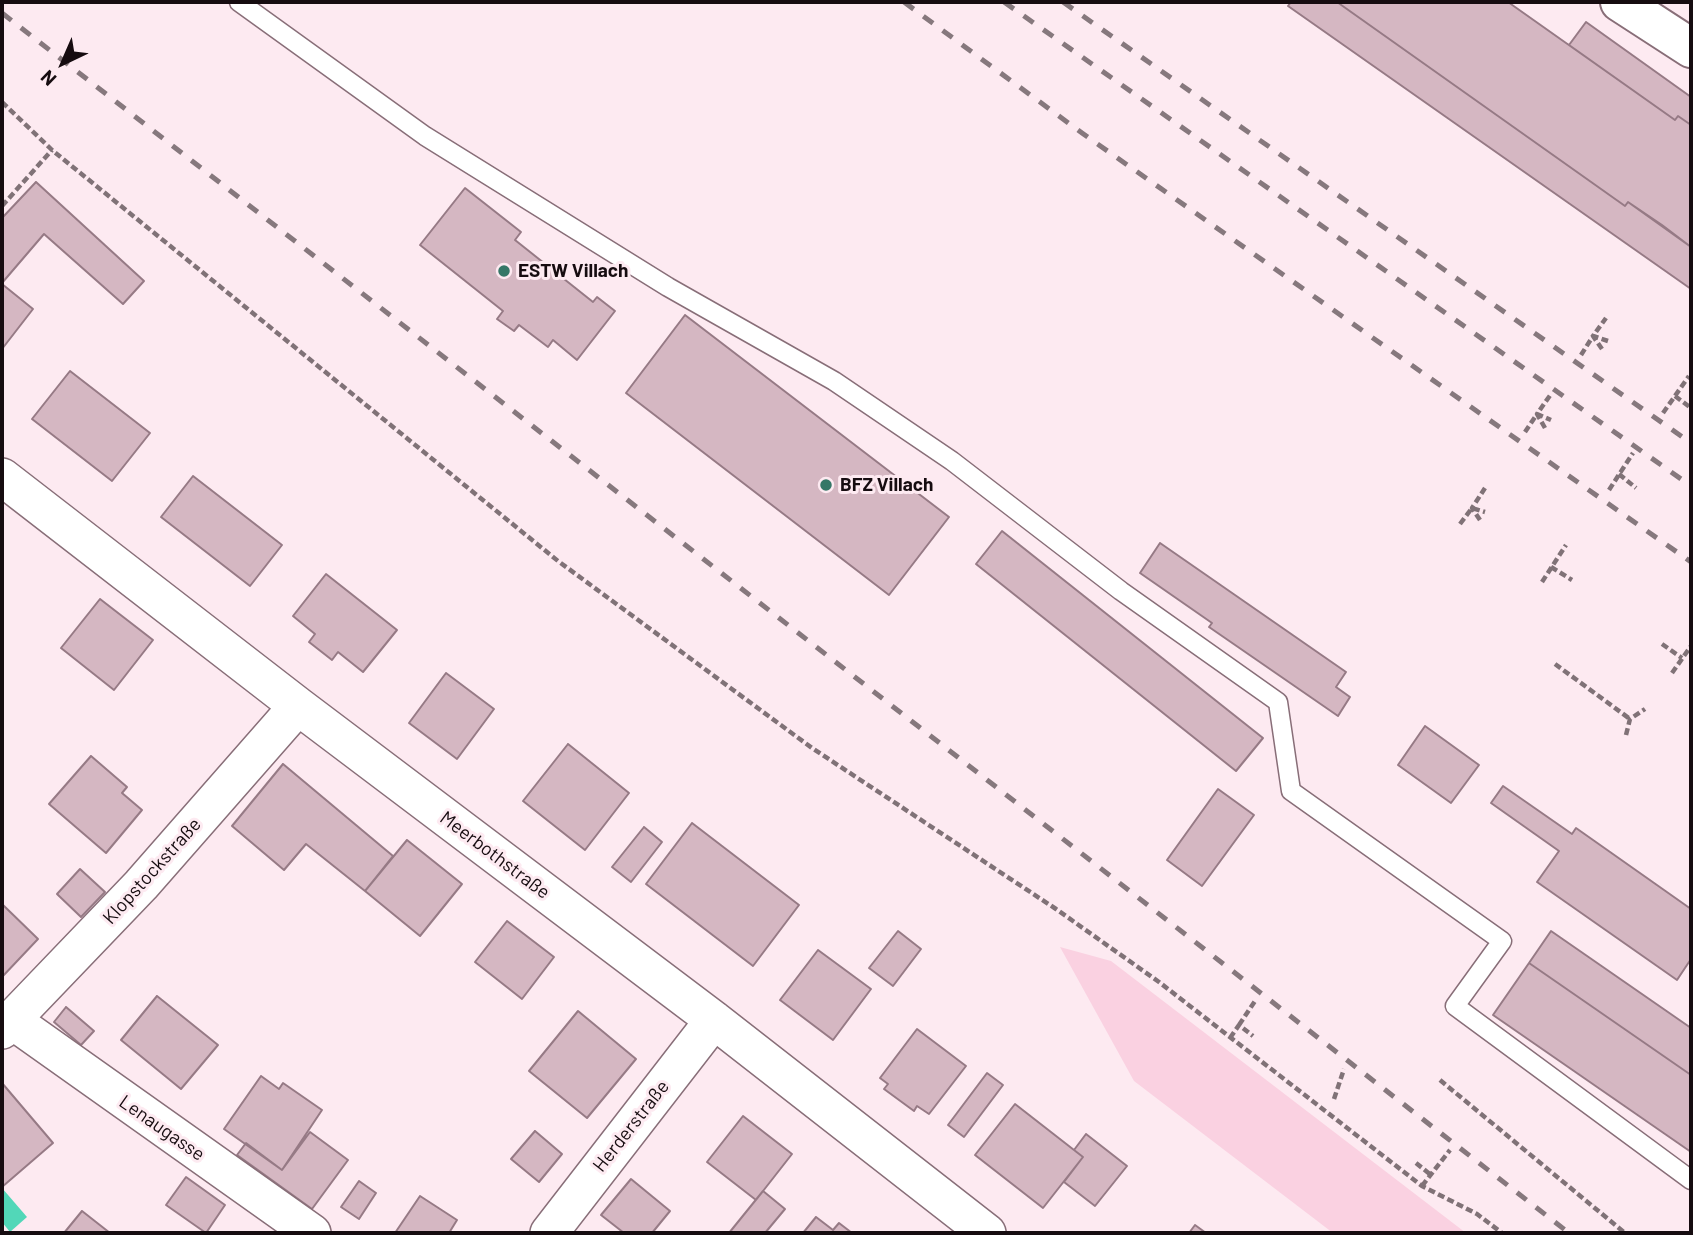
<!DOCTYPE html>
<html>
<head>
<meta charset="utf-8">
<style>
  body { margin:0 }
  #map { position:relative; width:1693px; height:1235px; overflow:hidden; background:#fdeaf1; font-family:Barlow,sans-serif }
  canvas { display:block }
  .frame { position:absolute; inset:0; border:4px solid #160c10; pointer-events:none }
  .north { position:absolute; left:28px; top:28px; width:70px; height:70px; -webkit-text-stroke:5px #fdeaf1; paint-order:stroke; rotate:224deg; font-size:19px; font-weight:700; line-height:28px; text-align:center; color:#160c10 }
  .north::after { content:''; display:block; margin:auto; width:24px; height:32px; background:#160c10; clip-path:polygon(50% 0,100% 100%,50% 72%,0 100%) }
</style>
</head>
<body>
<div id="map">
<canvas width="1693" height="1235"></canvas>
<div class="frame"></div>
<div class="north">N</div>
</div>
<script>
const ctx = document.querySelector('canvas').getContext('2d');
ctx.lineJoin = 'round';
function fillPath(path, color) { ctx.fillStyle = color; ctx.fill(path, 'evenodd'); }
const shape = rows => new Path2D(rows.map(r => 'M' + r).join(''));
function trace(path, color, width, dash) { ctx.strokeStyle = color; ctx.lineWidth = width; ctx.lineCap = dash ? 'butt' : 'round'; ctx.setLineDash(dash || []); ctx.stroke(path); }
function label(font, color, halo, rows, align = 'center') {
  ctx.font = font + ' Barlow,sans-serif'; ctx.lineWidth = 6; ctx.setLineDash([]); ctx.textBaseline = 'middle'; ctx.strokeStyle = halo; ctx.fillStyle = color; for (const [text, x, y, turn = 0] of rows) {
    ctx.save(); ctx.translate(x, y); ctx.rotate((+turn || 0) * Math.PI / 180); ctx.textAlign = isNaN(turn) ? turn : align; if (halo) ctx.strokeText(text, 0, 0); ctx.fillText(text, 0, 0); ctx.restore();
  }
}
fillPath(shape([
  [1060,947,1111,961,1466,1233,1333,1233,1134,1081]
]), '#fad1e1');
fillPath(shape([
  [2,1188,27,1217,10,1232,2,1222]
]), '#52d7b8');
const building = shape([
  [1291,2,1337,2,1625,206,1628,202,1662,225,1691,247,1691,289,1288,6,1291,2],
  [1337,2,1508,2,1675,120,1678,116,1691,125,1691,247,1628,202,1625,206,1337,2],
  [1586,22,1691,97,1691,125,1678,116,1675,120,1569,45,1586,22],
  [36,182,144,281,123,304,44,234,2,283,2,218,36,182],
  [465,188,521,232,515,240,593,302,597,297,615,311,577,360,553,340,548,347,519,325,514,331,497,319,503,311,420,245,465,188],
  [2,284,33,309,2,349,2,284],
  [685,315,949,517,889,595,626,393,685,315],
  [70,371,150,433,112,481,32,419,70,371],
  [193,476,282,545,250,586,161,517,193,476],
  [1002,531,1263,738,1236,771,976,564,1002,531],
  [1160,543,1346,672,1336,687,1350,697,1338,716,1209,627,1212,623,1140,573,1160,543],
  [326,574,397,630,363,672,338,652,332,660,309,642,315,634,293,616,326,574],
  [100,599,153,640,114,690,61,648,100,599],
  [446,673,494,709,457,759,409,723,446,673],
  [1425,726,1479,765,1451,803,1398,765,1425,726],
  [568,744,629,793,585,850,523,801,568,744],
  [91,756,127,787,122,793,142,810,106,853,49,804,91,756],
  [283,764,393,856,365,891,306,844,284,870,232,826,283,764],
  [1503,786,1572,834,1576,828,1691,909,1691,959,1677,980,1537,882,1559,851,1491,803,1503,786],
  [1218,789,1254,815,1202,886,1167,860,1218,789],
  [692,823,799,905,753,966,646,884,692,823],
  [644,827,662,842,631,882,612,867,644,827],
  [407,840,462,884,420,936,365,891,407,840],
  [80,869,105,892,81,917,57,894,80,869],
  [2,904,38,939,2,977,2,904],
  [507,921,554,957,522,999,475,962,507,921],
  [898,931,921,949,893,986,869,968,898,931],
  [1551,931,1691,1028,1691,1075,1529,963,1551,931],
  [818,950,871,989,833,1040,780,1000,818,950],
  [1529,963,1691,1075,1691,1152,1493,1015,1529,963],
  [157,996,218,1045,181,1089,121,1040,157,996],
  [66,1007,94,1031,81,1045,54,1022,66,1007],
  [578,1011,636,1059,587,1118,529,1071,578,1011],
  [917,1029,966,1066,929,1114,917,1106,914,1111,884,1089,888,1084,880,1078,917,1029],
  [987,1073,1003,1085,964,1137,948,1125,987,1073],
  [261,1076,279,1089,283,1083,322,1110,282,1170,224,1129,261,1076],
  [2,1083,53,1143,2,1187,2,1083],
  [1015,1104,1083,1157,1043,1208,975,1155,1015,1104],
  [743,1116,792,1154,756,1200,707,1162,743,1116],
  [535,1131,562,1154,539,1182,511,1159,535,1131],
  [310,1132,348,1160,312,1209,237,1155,246,1143,282,1170,310,1132],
  [1086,1134,1127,1166,1095,1206,1064,1182,1083,1157,1074,1150,1086,1134],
  [186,1177,225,1205,206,1233,166,1205,186,1177],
  [631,1179,670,1211,652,1233,624,1233,601,1215,631,1179],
  [359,1181,376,1193,359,1219,341,1207,359,1181],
  [763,1191,785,1209,765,1233,729,1233,763,1191],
  [420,1196,457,1220,449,1233,395,1233,420,1196],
  [82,1211,110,1233,64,1233,82,1211],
  [816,1217,833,1230,839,1223,852,1233,803,1233,816,1217],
  [1195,1225,1206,1233,1189,1233,1195,1225]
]);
fillPath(building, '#d5b7c2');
trace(building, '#967a85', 2);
const service = shape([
  [239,2,425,136,668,287,834,381,952,461,1121,591,1278,702,1291,791,1502,941,1455,1006,1691,1180]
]);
const minor = shape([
  [2,477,298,706,714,1020,987,1233],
  [13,1021,312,1233],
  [2,1030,141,885,298,706],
  [549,1233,714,1020]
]);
const tertiary = shape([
  [1620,2,1691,48]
]);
trace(service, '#886e78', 21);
trace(minor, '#886e78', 40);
trace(tertiary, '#886e78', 42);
trace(shape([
  [2,102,52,150,558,561,812,748,1056,909,1159,982,1422,1186,1477,1214,1502,1233],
  [2,206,52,150],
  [1602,349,1593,336,1606,318],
  [1581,355,1593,336,1608,341],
  [1675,396,1691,408],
  [1663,413,1689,376],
  [1545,428,1537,414,1551,394],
  [1525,432,1537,414,1551,420],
  [1619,474,1636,488],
  [1609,490,1633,453],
  [1480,520,1472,508,1485,488],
  [1460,524,1472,508,1485,512],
  [1551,567,1572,580],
  [1542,582,1566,545],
  [1662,644,1682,658],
  [1555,664,1630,719],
  [1672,673,1691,646],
  [1626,735,1630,719,1645,709],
  [1239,1025,1255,1001],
  [1230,1038,1239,1025,1253,1036],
  [1440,1080,1625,1233],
  [1334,1099,1344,1069],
  [1416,1163,1431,1175],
  [1422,1186,1450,1150]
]), '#807277', 4.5, [7, 3.5]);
trace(service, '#fff', 18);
trace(minor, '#fff', 37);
trace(tertiary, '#fff', 38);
trace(shape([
  [904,2,1082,133,1691,562],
  [1004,2,1691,486],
  [1063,2,1691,443],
  [2,13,1569,1233]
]), '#86787d', 5, [12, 12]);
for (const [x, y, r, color] of [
  [504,271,7,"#357767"],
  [826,485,7,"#357767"]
]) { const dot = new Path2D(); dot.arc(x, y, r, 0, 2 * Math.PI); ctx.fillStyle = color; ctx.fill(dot); trace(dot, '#fdeaf1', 2.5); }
label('bold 19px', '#160c10', '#fdeaf1', [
  ["ESTW Villach",518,271],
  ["BFZ Villach",840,485]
], 'left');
label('19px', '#160c10', '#fdeaf1', [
  ["Meerbothstraße",495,855,37],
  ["Klopstockstraße",152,871,-48],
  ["Herderstraße",631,1126,-52],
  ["Lenaugasse",162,1128,35]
]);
</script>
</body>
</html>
